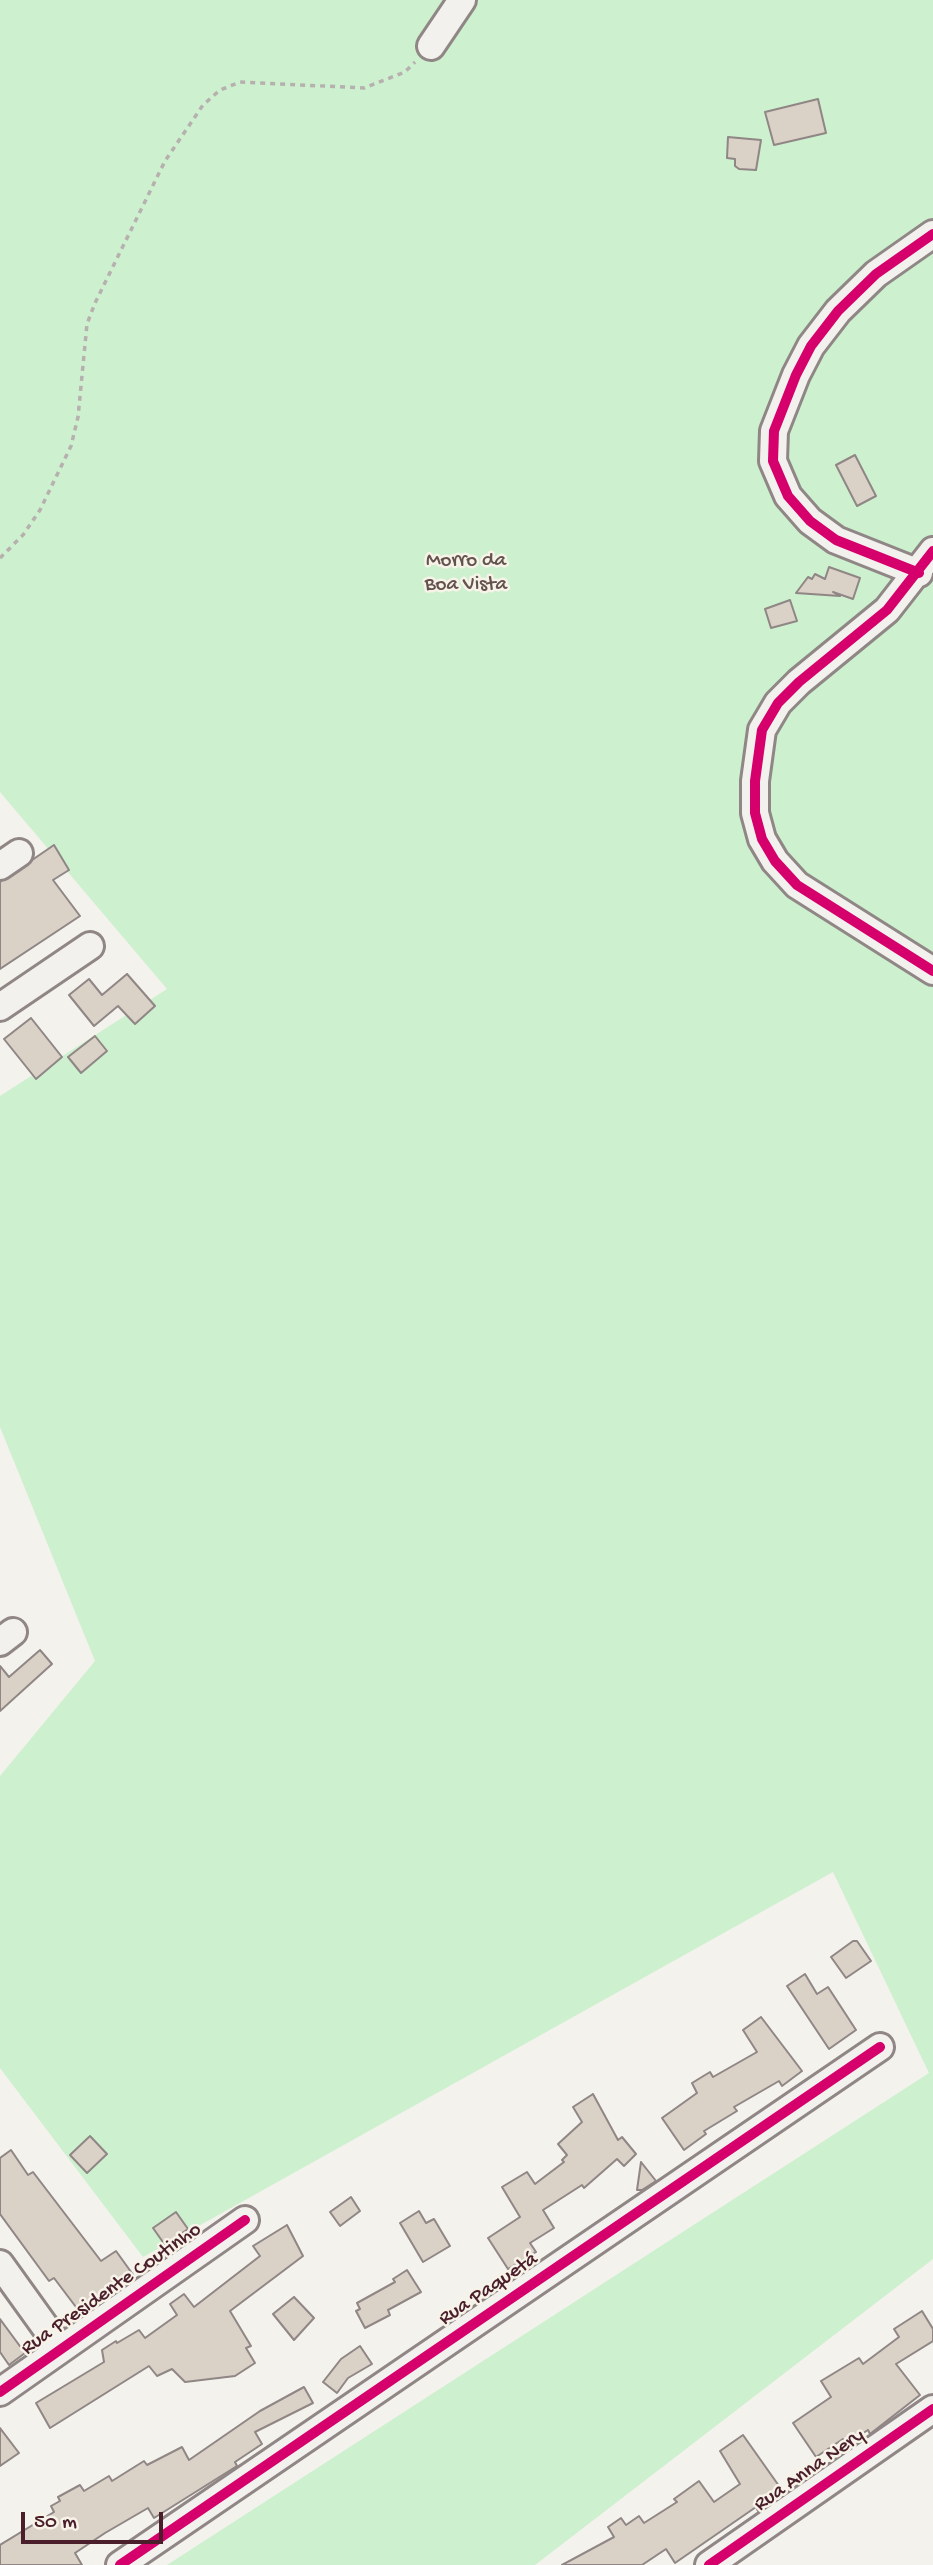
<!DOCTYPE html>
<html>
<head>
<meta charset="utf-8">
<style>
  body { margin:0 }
  #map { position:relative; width:933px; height:2565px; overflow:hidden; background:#f4f2ec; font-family:"Gochi Hand",sans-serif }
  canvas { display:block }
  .scale { position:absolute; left:21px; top:2512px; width:142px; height:32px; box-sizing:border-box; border:4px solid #4a1f2b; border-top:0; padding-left:9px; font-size:21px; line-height:24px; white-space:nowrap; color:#4a1f2b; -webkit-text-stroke:5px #f7f3e8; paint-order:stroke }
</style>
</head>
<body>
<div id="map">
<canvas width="933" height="2565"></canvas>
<div class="scale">50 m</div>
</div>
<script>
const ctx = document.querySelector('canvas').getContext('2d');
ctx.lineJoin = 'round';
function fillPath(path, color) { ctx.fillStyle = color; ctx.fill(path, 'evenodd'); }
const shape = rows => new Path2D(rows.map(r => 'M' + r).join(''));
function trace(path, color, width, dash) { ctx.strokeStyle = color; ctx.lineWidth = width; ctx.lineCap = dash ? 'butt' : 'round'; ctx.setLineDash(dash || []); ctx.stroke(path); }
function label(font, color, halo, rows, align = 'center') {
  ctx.font = font + ' "Gochi Hand",sans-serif'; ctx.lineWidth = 5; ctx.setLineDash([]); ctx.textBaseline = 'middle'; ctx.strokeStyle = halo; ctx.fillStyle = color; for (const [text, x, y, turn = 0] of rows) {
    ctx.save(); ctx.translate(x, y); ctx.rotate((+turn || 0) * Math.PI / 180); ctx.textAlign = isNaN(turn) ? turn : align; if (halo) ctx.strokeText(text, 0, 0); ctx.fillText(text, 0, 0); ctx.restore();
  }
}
fillPath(shape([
  [0,0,933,0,933,2259,535,2565,167,2565,929,2073,833,1872,143,2257,0,2068,0,1776,95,1661,0,1427,0,1096,167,989,0,792]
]), '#cdf0cf');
const building = shape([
  [818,99,826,133,774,145,765,112,818,99],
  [728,137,761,140,756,170,739,169,735,166,735,159,727,158,728,137],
  [855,455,876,496,857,506,836,465,855,455],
  [829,567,860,578,853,599,833,592,840,596,796,593,808,577,812,579,815,574,825,579,829,567],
  [790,600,797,621,771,628,765,609,790,600],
  [54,845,69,870,53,880,80,916,0,969,0,882,54,845],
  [127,974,155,1006,135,1024,118,1006,94,1026,69,995,89,979,102,995,127,974],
  [31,1018,62,1057,36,1079,4,1039,31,1018],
  [95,1036,107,1051,81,1073,68,1057,95,1036],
  [40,1650,52,1664,0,1711,0,1666,9,1677,40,1650],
  [853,1941,857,1941,871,1961,846,1978,831,1957,853,1941],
  [805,1974,817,1994,828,1987,856,2030,829,2049,787,1986,805,1974],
  [761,2017,802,2071,782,2086,779,2081,734,2107,737,2111,704,2131,706,2134,684,2150,662,2118,697,2093,692,2083,710,2072,713,2077,757,2052,743,2030,761,2017],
  [593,2094,618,2140,622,2137,636,2154,624,2166,617,2159,584,2188,582,2185,543,2210,554,2228,530,2243,536,2252,508,2269,488,2238,520,2217,502,2187,527,2172,535,2184,564,2162,562,2160,567,2155,558,2144,582,2122,573,2107,593,2094],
  [90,2136,107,2154,87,2173,70,2155,90,2136],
  [11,2150,28,2175,33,2172,101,2261,116,2251,134,2276,82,2315,54,2278,49,2281,0,2214,0,2158,11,2150],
  [641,2162,656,2181,642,2190,637,2190,641,2162],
  [351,2197,360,2211,340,2226,330,2212,351,2197],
  [419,2211,426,2223,434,2219,450,2246,423,2262,400,2223,419,2211],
  [176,2212,188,2229,165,2245,153,2228,176,2212],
  [287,2225,303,2256,230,2311,251,2346,246,2348,255,2363,235,2376,185,2382,172,2369,157,2376,149,2366,50,2428,36,2403,104,2362,102,2350,116,2341,117,2343,139,2330,145,2338,177,2315,170,2304,184,2294,194,2307,260,2256,253,2246,287,2225],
  [407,2270,421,2292,388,2310,390,2315,365,2328,356,2311,360,2309,357,2303,395,2282,393,2279,407,2270],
  [294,2297,314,2318,294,2340,273,2314,294,2297],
  [922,2311,933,2329,933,2341,896,2364,920,2395,870,2434,868,2430,846,2444,843,2439,816,2457,793,2423,831,2397,821,2381,859,2358,863,2364,899,2337,894,2329,922,2311],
  [0,2319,25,2353,9,2365,0,2352,0,2319],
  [360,2346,372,2364,348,2378,337,2393,323,2382,341,2359,360,2346],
  [304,2387,313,2403,255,2432,262,2444,235,2462,237,2466,154,2518,148,2508,105,2533,75,2553,82,2565,0,2565,0,2545,54,2512,51,2506,60,2501,58,2497,80,2485,84,2491,109,2476,112,2481,144,2461,147,2465,182,2447,189,2460,260,2411,304,2387],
  [0,2428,19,2453,0,2466,0,2428],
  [743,2435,784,2493,758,2511,756,2507,675,2563,666,2549,642,2565,562,2565,614,2537,608,2527,621,2518,626,2525,639,2516,644,2523,677,2502,674,2499,699,2481,714,2502,740,2484,720,2451,743,2435]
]);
fillPath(building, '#dad1c7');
trace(building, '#8f8685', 2);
const minor = shape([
  [431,46,462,0],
  [933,551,887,610,799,682,778,703,762,730,755,781,755,813,762,839,775,861,797,885,933,971],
  [919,573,836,540,810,521,788,496,773,461,774,431,796,375,811,346,838,311,876,274,933,234],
  [0,866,19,853],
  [0,1007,90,946],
  [0,1642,13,1632],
  [0,2264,61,2349],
  [0,2392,245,2220],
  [120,2565,880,2047],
  [709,2565,933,2409]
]);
trace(minor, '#8f8685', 32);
trace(shape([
  [0,558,23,535,40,510,71,446,78,417,87,324,95,303,165,161,203,105,220,90,240,82,364,88,405,72,415,62]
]), '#b6b0ae', 3.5, [5, 5]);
trace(minor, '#f2f1ed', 26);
trace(shape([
  [933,551,887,610,799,682,778,703,762,730,755,781,755,813,762,839,775,861,797,885,933,971],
  [919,573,836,540,810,521,788,496,773,461,774,431,796,375,811,346,838,311,876,274,933,234],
  [0,2392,245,2220],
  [120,2565,880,2047],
  [709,2565,933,2409]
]), '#d6006c', 10);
label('21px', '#63534e', '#f7f3e8', [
  ["Morro da",466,562],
  ["Boa Vista",466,586]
]);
label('21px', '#4a1f2b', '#f7f3e8', [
  ["Rua Presidente Coutinho",112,2290,-35],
  ["Rua Paquetá",489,2290,-34],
  ["Rua Anna Nery",810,2471,-35]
]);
</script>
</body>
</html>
